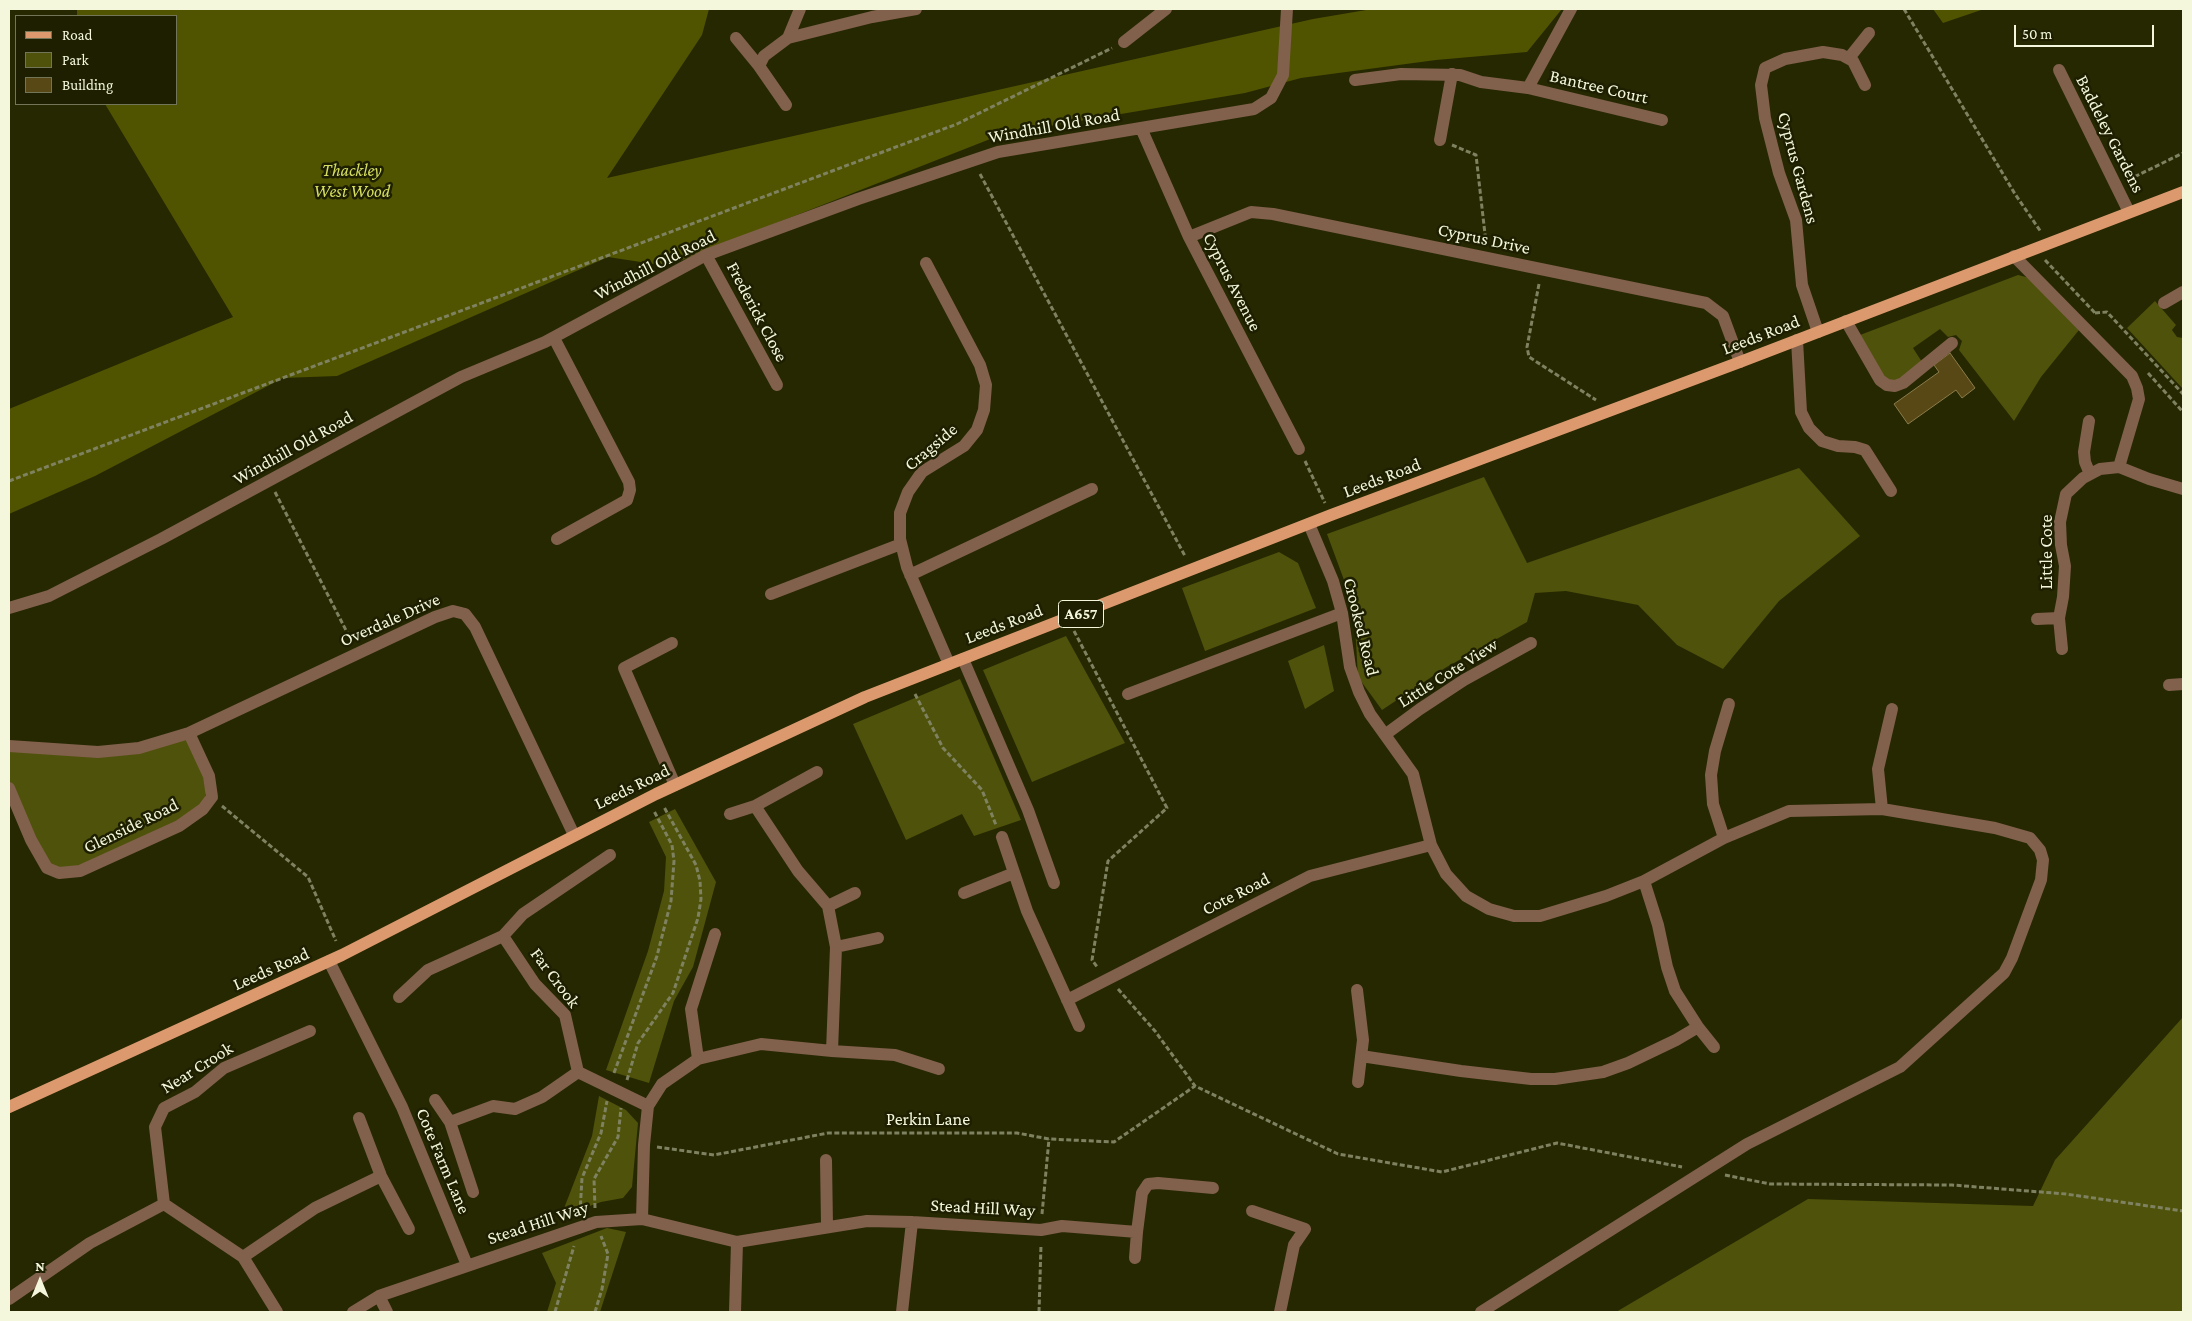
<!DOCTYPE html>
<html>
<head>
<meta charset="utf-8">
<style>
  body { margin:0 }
  #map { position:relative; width:2192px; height:1321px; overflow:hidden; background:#262802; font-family:"Crimson Pro",serif }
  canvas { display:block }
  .frame { position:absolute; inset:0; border:10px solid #f4f7dc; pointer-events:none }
  .legend { position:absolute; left:15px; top:15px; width:162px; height:90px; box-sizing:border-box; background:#1d1f00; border:1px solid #737558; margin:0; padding:6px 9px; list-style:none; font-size:15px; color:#f4f7dc }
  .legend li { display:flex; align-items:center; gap:10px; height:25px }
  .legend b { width:25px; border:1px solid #737558 }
  .north { position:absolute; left:15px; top:1256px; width:50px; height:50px; -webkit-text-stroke:4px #1d1f00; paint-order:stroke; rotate:0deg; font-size:14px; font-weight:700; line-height:20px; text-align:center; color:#f4f7dc }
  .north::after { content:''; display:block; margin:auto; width:18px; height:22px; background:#f4f7dc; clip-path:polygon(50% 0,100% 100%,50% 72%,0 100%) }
  .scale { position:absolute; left:2014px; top:25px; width:140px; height:22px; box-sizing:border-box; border:2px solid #f4f7dc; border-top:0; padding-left:6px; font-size:15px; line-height:18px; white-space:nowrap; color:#f4f7dc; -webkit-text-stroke:4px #1d1f00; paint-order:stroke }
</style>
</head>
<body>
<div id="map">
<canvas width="2192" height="1321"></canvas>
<div class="frame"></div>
<ul class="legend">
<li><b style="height:6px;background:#dd996e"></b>Road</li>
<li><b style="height:14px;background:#4f520a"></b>Park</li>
<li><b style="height:14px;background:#574815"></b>Building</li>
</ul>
<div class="north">N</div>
<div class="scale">50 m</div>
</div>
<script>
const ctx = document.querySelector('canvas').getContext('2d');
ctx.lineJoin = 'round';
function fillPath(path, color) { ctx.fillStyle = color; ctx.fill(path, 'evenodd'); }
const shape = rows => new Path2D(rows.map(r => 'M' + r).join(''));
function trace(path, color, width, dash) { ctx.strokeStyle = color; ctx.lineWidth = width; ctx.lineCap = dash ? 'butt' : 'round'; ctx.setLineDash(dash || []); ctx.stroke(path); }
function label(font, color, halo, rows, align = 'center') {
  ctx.font = font + ' "Crimson Pro",serif'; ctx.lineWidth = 5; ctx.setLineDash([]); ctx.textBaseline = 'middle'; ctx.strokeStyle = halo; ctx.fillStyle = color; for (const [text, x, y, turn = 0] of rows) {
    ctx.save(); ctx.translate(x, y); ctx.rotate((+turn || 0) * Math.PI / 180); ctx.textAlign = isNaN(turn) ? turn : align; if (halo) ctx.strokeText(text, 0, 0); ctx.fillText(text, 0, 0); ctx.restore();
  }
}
fillPath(shape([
  [2018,275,2030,278,2079,330,2041,377,2014,421,1959,350,1962,341,1956,335,1948,337,1940,329,1913,348,1922,362,1896,382,1884,378,1860,335],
  [2155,301,2176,325,2172,330,2177,337,2183,338,2183,389,2127,328],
  [1799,468,1860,536,1779,601,1723,669,1677,645,1638,605,1566,591,1535,593,1527,622,1445,668,1382,710,1358,677,1354,607,1327,534,1484,477,1527,563],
  [1279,552,1298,563,1316,608,1205,651,1182,588],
  [1066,636,1125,743,1032,782,983,670],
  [1324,645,1334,691,1305,709,1288,661],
  [960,679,1021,820,974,836,962,814,906,840,853,724],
  [189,733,209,776,203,809,80,871,47,868,9,788,9,746,98,752],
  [675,809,716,882,693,967,674,1001,649,1083,606,1070,648,951,664,891,666,857,649,822],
  [2183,1017,2183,1312,1616,1312,1808,1199,2033,1206,2055,1160],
  [599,1096,626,1110,638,1123,632,1187,623,1198,601,1202,561,1216,592,1136],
  [607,1228,626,1232,600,1312,547,1312,556,1283,542,1253]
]), '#4f520a');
fillPath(shape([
  [77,9,709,9,702,35,607,178,1313,19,1372,9,1562,9,1527,52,1436,60,1301,78,1245,93,1003,134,667,266,608,257,337,376,283,378,95,476,9,514,9,409,233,317,105,104,176,104,176,16,77,16],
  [1933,9,1984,9,1943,23]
]), '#505401');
const building = shape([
  [1950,353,1975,388,1962,398,1956,390,1908,424,1894,404,1939,372,1934,365,1950,353]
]);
fillPath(building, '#574815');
trace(building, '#8b7c4a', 1);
trace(shape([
  [1904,9,2015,194,2041,232],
  [1452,145,1476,155,1486,243],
  [980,174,1185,556],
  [2128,180,2183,153],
  [2045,260,2096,314],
  [1539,284,1527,347,1529,357,1596,400],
  [2095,313,2107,312,2183,394],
  [2148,373,2183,412],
  [1305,461,1325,503],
  [9,481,957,124,1112,48],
  [275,492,351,640],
  [1074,631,1167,808,1108,861,1092,960,1098,968],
  [915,694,943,748,982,790,996,825],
  [222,806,308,877,336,941],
  [1118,989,1155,1031,1195,1086,1338,1154,1442,1172,1557,1143,1682,1167],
  [614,1073,657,956,671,901,674,861,672,845,654,811],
  [627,1080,638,1043,673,993,698,918,701,899,700,881,696,865,664,807],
  [657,1147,714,1155,828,1133,1017,1133,1049,1139,1114,1142,1195,1086],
  [1725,1175,1770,1184,1952,1185,2066,1194,2183,1211],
  [595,1208,594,1179,618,1137,621,1108],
  [580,1213,582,1178,601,1133,607,1101],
  [1042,1214,1049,1139],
  [555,1312,574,1246],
  [595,1312,602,1289,608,1254,601,1236],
  [1039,1312,1041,1245]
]), '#7f8260', 3, [5, 2.5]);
trace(shape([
  [736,38,759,66],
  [788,38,800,9],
  [1124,42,1166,9],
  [1849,58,1869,33],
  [2059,70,2129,212],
  [1355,80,1401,74,1460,75,1481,82,1528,88,1662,120],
  [1528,88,1571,9],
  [786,105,759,66,764,56,788,38,872,17,916,9],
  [1141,128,1189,237,1299,449],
  [1440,140,1452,74],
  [1189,237,1251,212,1273,214,1706,303,1723,316,1740,362],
  [706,255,777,385],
  [2014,256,2132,376,2137,388,2139,399,2119,467],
  [926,263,980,365,986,385,984,410,977,430,964,446,922,472,908,492,900,513,900,539,907,567,949,664],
  [2164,303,2183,292],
  [1846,321,1880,380,1887,385,1895,386,1903,383,1952,343],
  [1818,332,1802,285,1796,220,1779,173,1765,118,1761,85,1765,68,1785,59,1823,52,1842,55,1853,61,1865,85],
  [554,338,629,482,630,490,627,500,557,539],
  [1797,340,1801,412,1809,428,1822,441,1838,446,1855,447,1865,450,1891,491],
  [2089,421,2084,452,2085,462,2090,474],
  [1309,524,1333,581,1342,613,1350,667,1359,692,1370,714,1413,774,1431,845,1446,874,1466,896,1489,909,1514,916,1540,916,1606,896,1644,881,1724,838,1789,811,1882,809,1995,828,2030,838,2040,850,2043,860,2041,880,2012,958,2004,973,1900,1067,1747,1144,1481,1312],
  [910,575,1092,489],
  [771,594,901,544],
  [9,608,49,596,161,539,461,377,545,342,706,255,858,199,998,152,1254,109,1271,98,1283,75,1287,9],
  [2037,619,2059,618],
  [672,643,624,668,675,785],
  [2062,649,2059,618,2063,597,2065,566,2061,545,2060,522,2066,494,2083,478,2100,469,2119,467,2149,479,2183,489],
  [963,659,1028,810,1054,883],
  [2169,685,2183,684],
  [1128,694,1342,613],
  [1386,734,1420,709,1464,680,1531,643],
  [9,746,98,752,139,748,189,733,435,617,453,611,465,614,475,627,574,835],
  [9,788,31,840,47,868,59,873,80,871,179,826,203,809,212,797,209,776,189,733],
  [755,806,798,871,828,906,836,947,832,1051],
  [1882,809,1878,769,1892,709],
  [730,814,755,806,817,772],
  [1002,837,1027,911,1079,1026],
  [1724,838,1713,804,1711,775,1715,751,1729,704],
  [1644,881,1658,925,1667,967,1675,991,1698,1027,1714,1047],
  [964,893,1014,873],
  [828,906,855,893],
  [503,936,535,984,565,1015,578,1072,648,1106],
  [836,947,878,938],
  [329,961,402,1107,467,1265],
  [1357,990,1363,1040,1358,1082],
  [399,997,428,970,503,936,523,914,610,855],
  [1067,1000,1310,876,1431,845],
  [1361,1056,1461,1071,1531,1079,1555,1079,1603,1072,1628,1063,1676,1040,1698,1027],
  [698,1059,691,1009,715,934],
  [435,1100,450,1122,473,1192],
  [359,1118,381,1176,409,1229],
  [450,1122,493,1106,515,1109,542,1097,578,1072],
  [826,1160,827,1226],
  [1252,1211,1305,1229,1294,1245,1280,1312],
  [642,1219,644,1145,648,1106,662,1084,698,1059,761,1044,832,1051,895,1055,939,1069],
  [243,1257,315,1208,381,1176],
  [1135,1258,1137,1232],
  [379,1296,387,1312],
  [9,1299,90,1243,164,1204],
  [277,1312,243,1257,164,1204,155,1127,164,1108,195,1092,224,1068,310,1031],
  [353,1312,379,1296,596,1222,642,1219,737,1242,867,1221,912,1222,1041,1230,1062,1226,1137,1232,1142,1193,1148,1184,1158,1183,1213,1188],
  [735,1312,737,1242],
  [902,1312,912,1222]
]), '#81604c', 12);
trace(shape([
  [9,1107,342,955,656,794,865,697,1331,515,1740,362,2183,192]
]), '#dd996e', 12);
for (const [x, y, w] of [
  [1081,614,45]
]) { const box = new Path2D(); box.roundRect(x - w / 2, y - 13.5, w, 27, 4); ctx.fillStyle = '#1d1f00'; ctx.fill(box); trace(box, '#f4f7dc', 1); }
label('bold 16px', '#f4f7dc', null, [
  ["A657",1081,614]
]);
label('18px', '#f4f7dc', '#1d1f00', [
  ["Bantree Court",1599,87,13],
  ["Windhill Old Road",1054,126,-10],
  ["Baddeley Gardens",2110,134,63],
  ["Cyprus Gardens",1798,168,75],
  ["Cyprus Drive",1484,239,12],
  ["Windhill Old Road",655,265,-27],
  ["Cyprus Avenue",1232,282,63],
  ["Frederick Close",757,312,62],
  ["Leeds Road",1761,335,-21],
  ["Cragside",931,447,-40],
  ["Windhill Old Road",293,448,-29],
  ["Leeds Road",1382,478,-21],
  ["Little Cote",2046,552,-90],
  ["Overdale Drive",390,620,-24],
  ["Leeds Road",1004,624,-21],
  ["Crooked Road",1361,627,76],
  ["Little Cote View",1448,673,-32],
  ["Leeds Road",632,787,-26],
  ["Glenside Road",131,826,-26],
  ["Cote Road",1236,894,-27],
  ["Leeds Road",271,969,-24],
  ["Far Crook",555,978,53],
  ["Near Crook",197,1068,-32],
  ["Perkin Lane",928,1119],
  ["Cote Farm Lane",443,1161,67],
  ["Stead Hill Way",983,1208,3],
  ["Stead Hill Way",538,1223,-18]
]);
label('italic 18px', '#d5de61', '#1d1f00', [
  ["Thackley",352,170],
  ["West Wood",352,191]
]);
</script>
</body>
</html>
